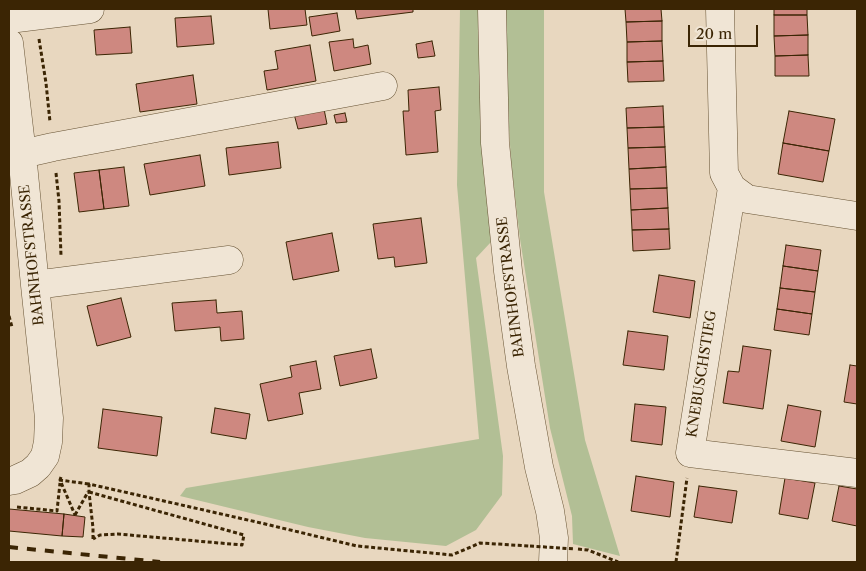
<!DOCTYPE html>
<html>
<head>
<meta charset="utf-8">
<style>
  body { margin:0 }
  #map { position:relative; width:866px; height:571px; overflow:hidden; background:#e8d7bf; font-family:"Libre Caslon Text",serif }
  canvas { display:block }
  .frame { position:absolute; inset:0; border:10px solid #3b2504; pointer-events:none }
  .scale { position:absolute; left:688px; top:25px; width:70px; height:22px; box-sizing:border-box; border:2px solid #3b2504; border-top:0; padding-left:6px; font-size:15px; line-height:18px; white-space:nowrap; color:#3b2504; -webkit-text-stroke:4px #f0e5d5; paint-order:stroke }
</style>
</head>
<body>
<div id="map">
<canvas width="866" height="571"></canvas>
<div class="frame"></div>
<div class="scale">20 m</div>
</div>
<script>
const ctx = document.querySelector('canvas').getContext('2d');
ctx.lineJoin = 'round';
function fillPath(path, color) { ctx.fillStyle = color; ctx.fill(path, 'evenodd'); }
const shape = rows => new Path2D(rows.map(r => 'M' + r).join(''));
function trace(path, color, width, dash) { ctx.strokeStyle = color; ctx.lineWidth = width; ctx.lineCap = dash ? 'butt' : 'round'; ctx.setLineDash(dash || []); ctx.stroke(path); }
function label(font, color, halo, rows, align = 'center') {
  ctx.font = font + ' "Libre Caslon Text",serif'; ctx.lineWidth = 5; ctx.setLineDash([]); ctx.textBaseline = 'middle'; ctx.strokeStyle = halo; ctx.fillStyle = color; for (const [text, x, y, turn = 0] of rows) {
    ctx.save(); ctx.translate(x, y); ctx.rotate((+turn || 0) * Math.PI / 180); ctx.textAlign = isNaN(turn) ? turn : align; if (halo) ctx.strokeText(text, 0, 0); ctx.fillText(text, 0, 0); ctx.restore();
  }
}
fillPath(shape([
  [460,9,478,9,482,93,491,242,476,258,503,456,502,495,476,530,446,546,365,538,308,527,180,496,186,488,479,439,457,185],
  [504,9,544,9,544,192,585,440,620,556,573,544,572,516,550,428,520,239,511,162,503,22]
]), '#b2bf95');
const building = shape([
  [268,9,305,9,307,25,270,29,268,9],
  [355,9,413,9,413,12,357,19,355,9],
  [625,9,661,9,662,21,626,22,625,9],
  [774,9,807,9,807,15,774,15,774,9],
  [337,13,340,31,312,36,309,17,337,13],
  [774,15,807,15,808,35,774,36,774,15],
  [211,16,214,44,177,47,175,18,211,16],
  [662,21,662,41,627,42,626,22,662,21],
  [130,27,132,53,96,55,94,30,130,27],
  [808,35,808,55,775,56,774,36,808,35],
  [353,39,354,48,368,45,371,64,334,71,329,42,353,39],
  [432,41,435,56,418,58,416,44,432,41],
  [662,41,663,61,627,62,627,42,662,41],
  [310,45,316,81,267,90,264,71,278,69,275,51,310,45],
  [808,55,809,76,775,76,775,56,808,55],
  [663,61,664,81,628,82,627,62,663,61],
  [193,75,197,104,140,112,136,84,193,75],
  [439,87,441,110,435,111,438,152,406,155,403,111,409,111,408,90,439,87],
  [323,104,327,124,298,129,293,110,323,104],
  [663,106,664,127,627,128,626,108,663,106],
  [789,111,835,119,829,151,783,143,789,111],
  [345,113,347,122,336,123,334,115,345,113],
  [664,127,665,147,628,148,627,128,664,127],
  [278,142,281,168,229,175,226,148,278,142],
  [783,143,829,151,823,182,778,174,783,143],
  [665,147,666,167,629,169,628,148,665,147],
  [200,155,205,186,150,195,144,164,200,155],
  [124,167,129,206,104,209,99,170,124,167],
  [666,167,667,188,630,189,629,169,666,167],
  [99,170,104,209,79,212,74,173,99,170],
  [667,188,668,208,631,210,630,189,667,188],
  [668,208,669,229,632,230,631,210,668,208],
  [421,218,427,263,395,267,394,257,378,259,373,224,421,218],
  [669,229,670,249,633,251,632,230,669,229],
  [332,233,339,271,293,280,286,242,332,233],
  [786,245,821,250,818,271,783,266,786,245],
  [783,266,818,271,815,292,780,288,783,266],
  [659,275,695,281,690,318,653,312,659,275],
  [780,288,815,292,812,314,777,309,780,288],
  [121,298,131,337,97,346,87,306,121,298],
  [216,300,217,313,242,311,244,339,221,341,220,327,175,331,172,303,216,300],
  [777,309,812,314,809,335,774,330,777,309],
  [628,331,668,336,664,370,623,365,628,331],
  [743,346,771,350,763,409,723,403,728,371,739,372,743,346],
  [371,349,377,378,340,386,334,356,371,349],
  [316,361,321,389,299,393,303,414,268,421,260,384,292,377,290,366,316,361],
  [850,365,857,366,857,404,844,402,850,365],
  [635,404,666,407,662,445,631,441,635,404],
  [788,405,821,411,815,447,781,441,788,405],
  [215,408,250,414,246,439,211,433,215,408],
  [103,409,162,417,157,456,98,448,103,409],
  [636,476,674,482,670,517,631,511,636,476],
  [785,478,815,483,808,519,779,514,785,478],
  [699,486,737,491,732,523,694,517,699,486],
  [839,486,857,489,857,526,832,521,839,486],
  [9,509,64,514,62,536,9,531,9,509],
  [64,514,85,517,83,537,62,536,64,514]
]);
fillPath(building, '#ce8880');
trace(building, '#3b2504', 1);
const minor = shape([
  [492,9,495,143,508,271,521,366,539,467,550,511,554,538,553,562],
  [720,9,724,173,732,188,747,199,857,216],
  [9,19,90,9],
  [9,43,22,154,35,285,49,418,48,442,45,456,38,466,30,473,15,480,9,481],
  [22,154,53,147,383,86],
  [732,188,690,453,857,473],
  [35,285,229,260]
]);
trace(minor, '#665233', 29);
trace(shape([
  [39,39,46,83,50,122],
  [56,173,59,201,61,256],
  [9,316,12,327],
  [61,477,60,480,75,515],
  [59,480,89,484],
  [89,492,244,535,242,545,118,534,100,535,93,539],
  [17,507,57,511,60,483],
  [75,515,88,492],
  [93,539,93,528,89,492,89,484,261,523,357,546,452,555,480,543,529,546],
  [578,549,588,550,618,562],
  [676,562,687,478]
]), '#3b2504', 3, [4, 2.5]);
trace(minor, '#f0e5d5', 28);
trace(shape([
  [9,547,160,562]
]), '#3b2504', 4, [9, 9]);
trace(shape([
  [530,546,575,549]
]), '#3b2504', 3, [4, 2.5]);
label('14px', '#3b2504', '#f0e5d5', [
  ["BAHNHOFSTRASSE",32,255,-96],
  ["BAHNHOFSTRASSE",511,287,-97],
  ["KNEBUSCHSTIEG",702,374,-81]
]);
</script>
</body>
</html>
